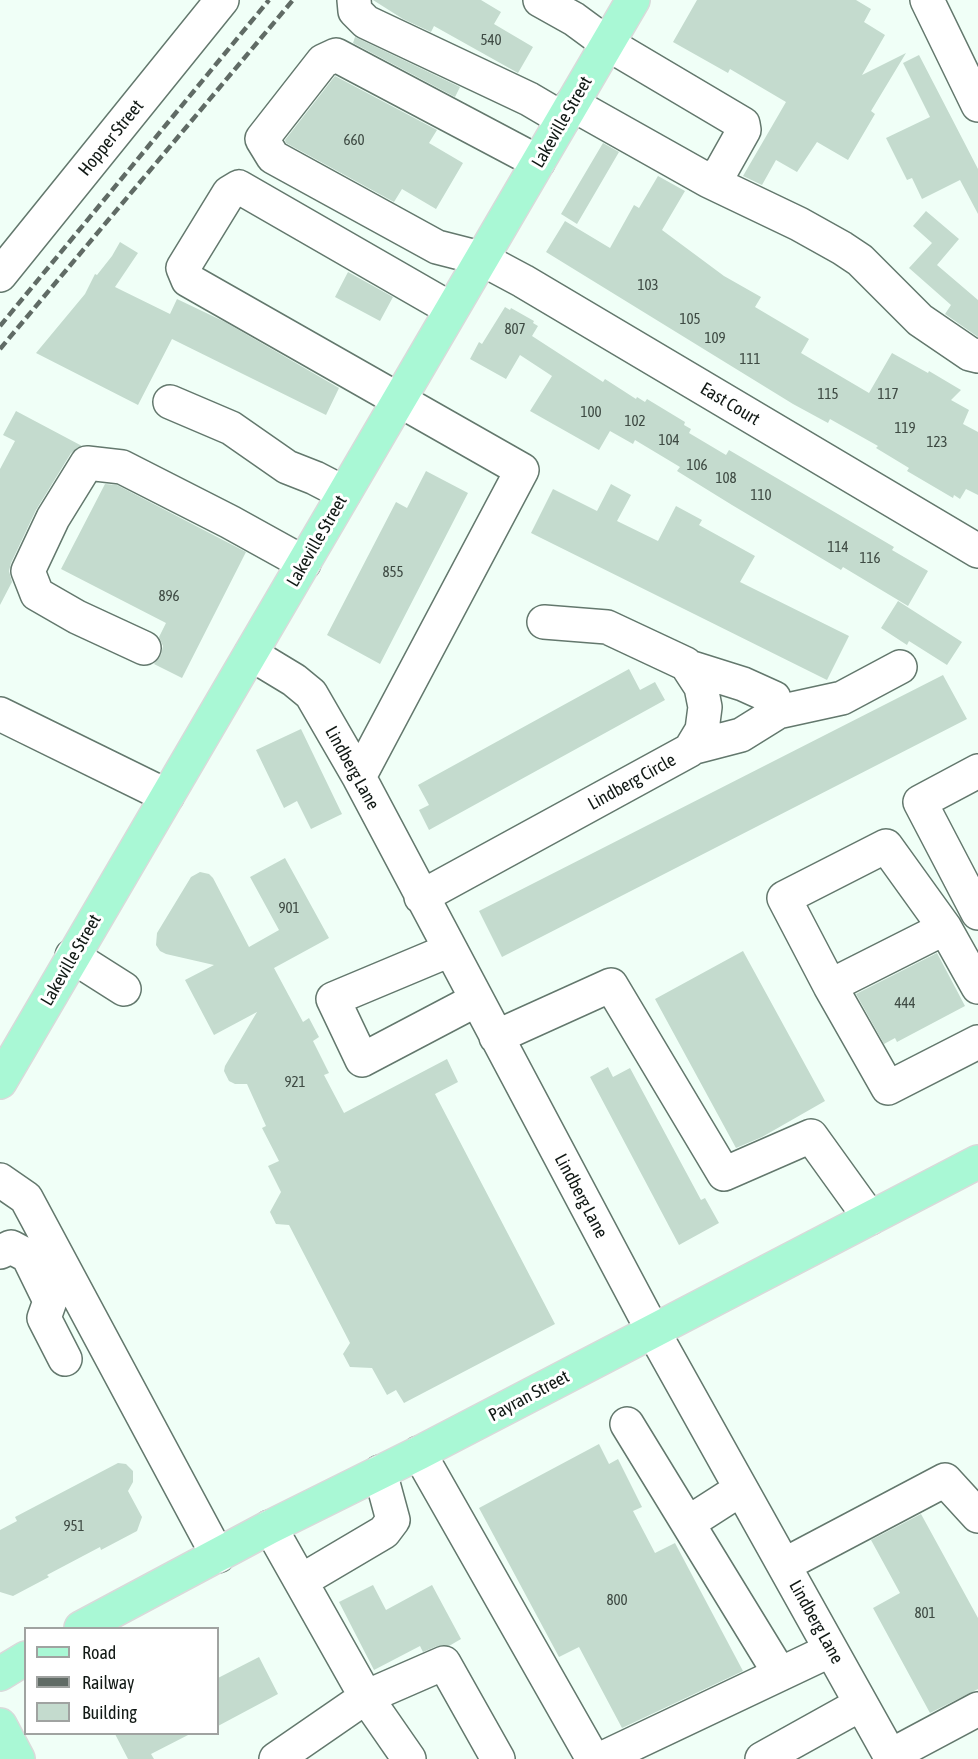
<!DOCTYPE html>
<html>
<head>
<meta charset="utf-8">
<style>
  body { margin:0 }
  #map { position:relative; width:978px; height:1759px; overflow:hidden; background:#f0fff7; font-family:"Asap Condensed",sans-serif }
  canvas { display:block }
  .legend { position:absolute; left:24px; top:1627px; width:195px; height:108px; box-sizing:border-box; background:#fff; border:2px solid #a0a3a1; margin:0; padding:8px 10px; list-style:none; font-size:18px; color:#111915 }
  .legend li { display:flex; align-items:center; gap:12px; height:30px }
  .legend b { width:30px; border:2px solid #a0a3a1 }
</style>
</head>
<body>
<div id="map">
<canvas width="978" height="1759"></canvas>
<ul class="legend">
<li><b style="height:8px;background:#a9f8d5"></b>Road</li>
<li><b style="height:8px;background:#606b65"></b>Railway</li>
<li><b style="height:16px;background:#c4dbce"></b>Building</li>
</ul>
</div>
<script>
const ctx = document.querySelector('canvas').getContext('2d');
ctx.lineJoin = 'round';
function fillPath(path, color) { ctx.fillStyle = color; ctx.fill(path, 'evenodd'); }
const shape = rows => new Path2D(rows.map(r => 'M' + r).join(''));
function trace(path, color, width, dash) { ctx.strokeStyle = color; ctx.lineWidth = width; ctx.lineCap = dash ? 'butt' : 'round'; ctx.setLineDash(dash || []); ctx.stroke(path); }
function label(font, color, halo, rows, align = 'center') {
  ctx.font = font + ' "Asap Condensed",sans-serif'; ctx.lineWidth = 6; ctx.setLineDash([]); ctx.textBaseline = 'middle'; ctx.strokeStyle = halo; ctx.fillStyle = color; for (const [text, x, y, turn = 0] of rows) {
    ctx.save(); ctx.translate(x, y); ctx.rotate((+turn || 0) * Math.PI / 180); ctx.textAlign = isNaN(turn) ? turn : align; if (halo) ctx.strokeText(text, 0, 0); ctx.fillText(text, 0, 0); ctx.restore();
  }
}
fillPath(shape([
  [373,0,481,0,501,12,494,24,533,47,518,73,434,26,431,32,403,19],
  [697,0,856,0,871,9,864,22,885,35,862,75,906,53,871,111,875,114,848,160,817,142,797,172,776,160,762,185,743,176,786,102,730,69,728,73,673,42],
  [355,37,460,87,455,97,353,43],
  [919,55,978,169,978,214,960,180,922,199,912,178,907,180,886,138,930,117,903,63],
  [335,76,437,130,429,143,463,163,436,209,402,189,394,202,286,143,285,140],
  [603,143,619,152,577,224,561,214],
  [658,176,685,191,662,230,724,276,761,297,755,307,809,339,801,353,869,393,892,353,928,373,929,371,961,390,951,400,969,410,963,424,978,432,978,495,966,489,960,499,954,495,953,498,907,471,909,468,876,448,878,446,830,419,828,423,793,404,546,252,565,221,610,248,634,205,639,208],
  [926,211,959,239,937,265,978,300,978,337,945,314,951,305,909,268,932,243,913,226],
  [120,242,138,253,115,287,170,314,177,299,225,322,339,388,326,415,172,339,138,405,36,353,85,294,95,274,97,275,112,256],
  [348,272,393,297,380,321,335,297],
  [505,307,510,310,511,308,534,321,533,323,538,326,532,336,603,382,605,379,636,399,637,397,645,402,647,399,685,422,684,425,691,429,689,433,726,455,729,450,894,547,892,550,928,571,908,606,843,567,841,570,732,505,677,471,680,467,635,440,633,444,610,431,599,450,530,411,552,376,520,355,506,379,470,359,479,342,482,344],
  [16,411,82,446,71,453,36,510,11,563,9,571,12,582,0,605,0,469,15,441,3,435],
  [426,471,468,493,380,664,327,635,396,502,407,508],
  [105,484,117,485,246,552,182,678,154,664,161,655,163,646,159,637,166,623,61,569],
  [611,484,631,495,617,521,658,541,676,506,702,520,699,525,755,556,740,582,849,636,827,680,531,533,553,489,597,511],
  [898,601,962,642,947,665,909,641,907,645,881,628],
  [629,669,640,690,655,682,665,700,429,830,419,810,429,805,418,785],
  [943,675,967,719,502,957,479,911],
  [301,729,342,814,311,829,297,801,284,808,256,750],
  [285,858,329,938,274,968,303,1022,309,1018,319,1037,313,1041,329,1073,324,1075,344,1113,447,1059,458,1082,435,1094,555,1324,404,1403,396,1390,387,1395,372,1368,350,1367,343,1354,350,1343,289,1225,276,1224,270,1212,281,1192,268,1166,279,1161,262,1128,266,1126,247,1084,235,1084,229,1081,224,1071,225,1066,257,1012,214,1035,185,980,214,965,166,954,160,951,156,945,157,933,191,877,200,872,209,874,213,878,249,947,279,930,250,877],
  [743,951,825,1101,762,1137,736,1148,655,999],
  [937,953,965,1006,897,1042,895,1038,884,1044,856,994],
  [608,1067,613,1077,630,1068,701,1200,705,1198,719,1223,679,1245,590,1077],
  [599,1444,609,1464,618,1459,642,1507,633,1511,655,1553,675,1543,743,1671,622,1728,579,1647,559,1657,479,1508],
  [118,1463,126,1464,133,1471,133,1482,128,1491,142,1517,137,1531,101,1550,100,1547,47,1575,49,1577,13,1596,0,1592,0,1530,17,1521,15,1517],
  [921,1514,978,1618,978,1689,930,1713,873,1608,900,1593,871,1540],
  [373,1585,386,1610,432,1585,461,1639,449,1646,437,1646,423,1652,420,1646,374,1670,339,1602],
  [259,1657,278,1694,218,1726,218,1678],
  [115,1734,190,1734,151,1754,154,1759,128,1759]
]), '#c4dbce');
const minor = shape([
  [354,0,355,11,366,22,529,99,563,119],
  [540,0,574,19,608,44,743,124,744,130,721,171,709,181,572,104],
  [927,0,978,105],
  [538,162,336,55,323,61,262,139,273,157,437,247,480,258,523,281,978,551],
  [709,181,799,224,842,248,860,260,920,320,970,354,978,356],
  [0,275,222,0],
  [170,402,231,428,287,467,315,478,344,493],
  [144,648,77,617,37,594,28,571,53,518,87,463,122,467,230,522,304,563],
  [251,654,294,680,311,694,359,777,653,1331,892,1759],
  [689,667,743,684,774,698,778,712,741,735,691,748],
  [778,712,842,698,900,667],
  [0,714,167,796],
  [978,771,920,802,978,913],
  [359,777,522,470,188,280,183,268,229,193,239,187,451,309],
  [421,897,690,750,702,730,705,707,701,687,686,664,607,627,544,622],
  [945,928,830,986,888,1088,978,1042],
  [450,950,333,999,362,1060,476,1000],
  [72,956,124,989],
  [830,986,784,898,886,846,945,928,978,987],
  [496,1037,611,985,724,1174,811,1136,870,1218],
  [0,1180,26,1198,218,1556],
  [0,1252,11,1247,28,1256,50,1301,44,1318,65,1359],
  [627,1424,780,1674],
  [419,1453,593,1759],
  [688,1523,741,1489],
  [270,1527,366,1697,409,1759],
  [784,1565,945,1480,978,1516],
  [301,1581,384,1532,393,1520,380,1472],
  [890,1756,978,1709],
  [276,1759,366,1697,444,1663,498,1759],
  [601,1759,831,1650],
  [762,1759,861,1704]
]);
const major = shape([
  [0,1082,633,0],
  [81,1628,270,1527,419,1453,978,1162],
  [0,1674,26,1658],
  [0,1725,18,1759]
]);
trace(minor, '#63786d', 36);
trace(major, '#d9dada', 36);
trace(minor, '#fff', 33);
trace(major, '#a9f8d5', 33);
trace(shape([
  [0,326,269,0],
  [0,349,293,0]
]), '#606b65', 4.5, [9, 4.5]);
label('15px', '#3e4a43', null, [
  ["540",491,40],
  ["660",354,140],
  ["103",648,285],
  ["105",690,319],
  ["807",515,329],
  ["109",715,338],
  ["111",750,359],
  ["115",828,394],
  ["117",888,394],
  ["100",591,412],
  ["102",635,421],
  ["119",905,428],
  ["104",669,440],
  ["123",937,442],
  ["106",697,465],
  ["108",726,478],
  ["110",761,495],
  ["114",838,547],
  ["116",870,558],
  ["855",393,572],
  ["896",169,596],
  ["901",289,908],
  ["444",905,1003],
  ["921",295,1082],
  ["951",74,1526],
  ["800",617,1600],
  ["801",925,1613]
]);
label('18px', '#111915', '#fff', [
  ["Lakeville Street",562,122,-60],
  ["Hopper Street",111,138,-51],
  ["East Court",730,404,31],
  ["Lakeville Street",317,541,-60],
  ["Lindberg Lane",352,768,61],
  ["Lindberg Circle",632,782,-29],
  ["Lakeville Street",71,960,-60],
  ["Lindberg Lane",581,1196,62],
  ["Payran Street",529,1396,-28],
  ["Lindberg Lane",816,1622,61]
]);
</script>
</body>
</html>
